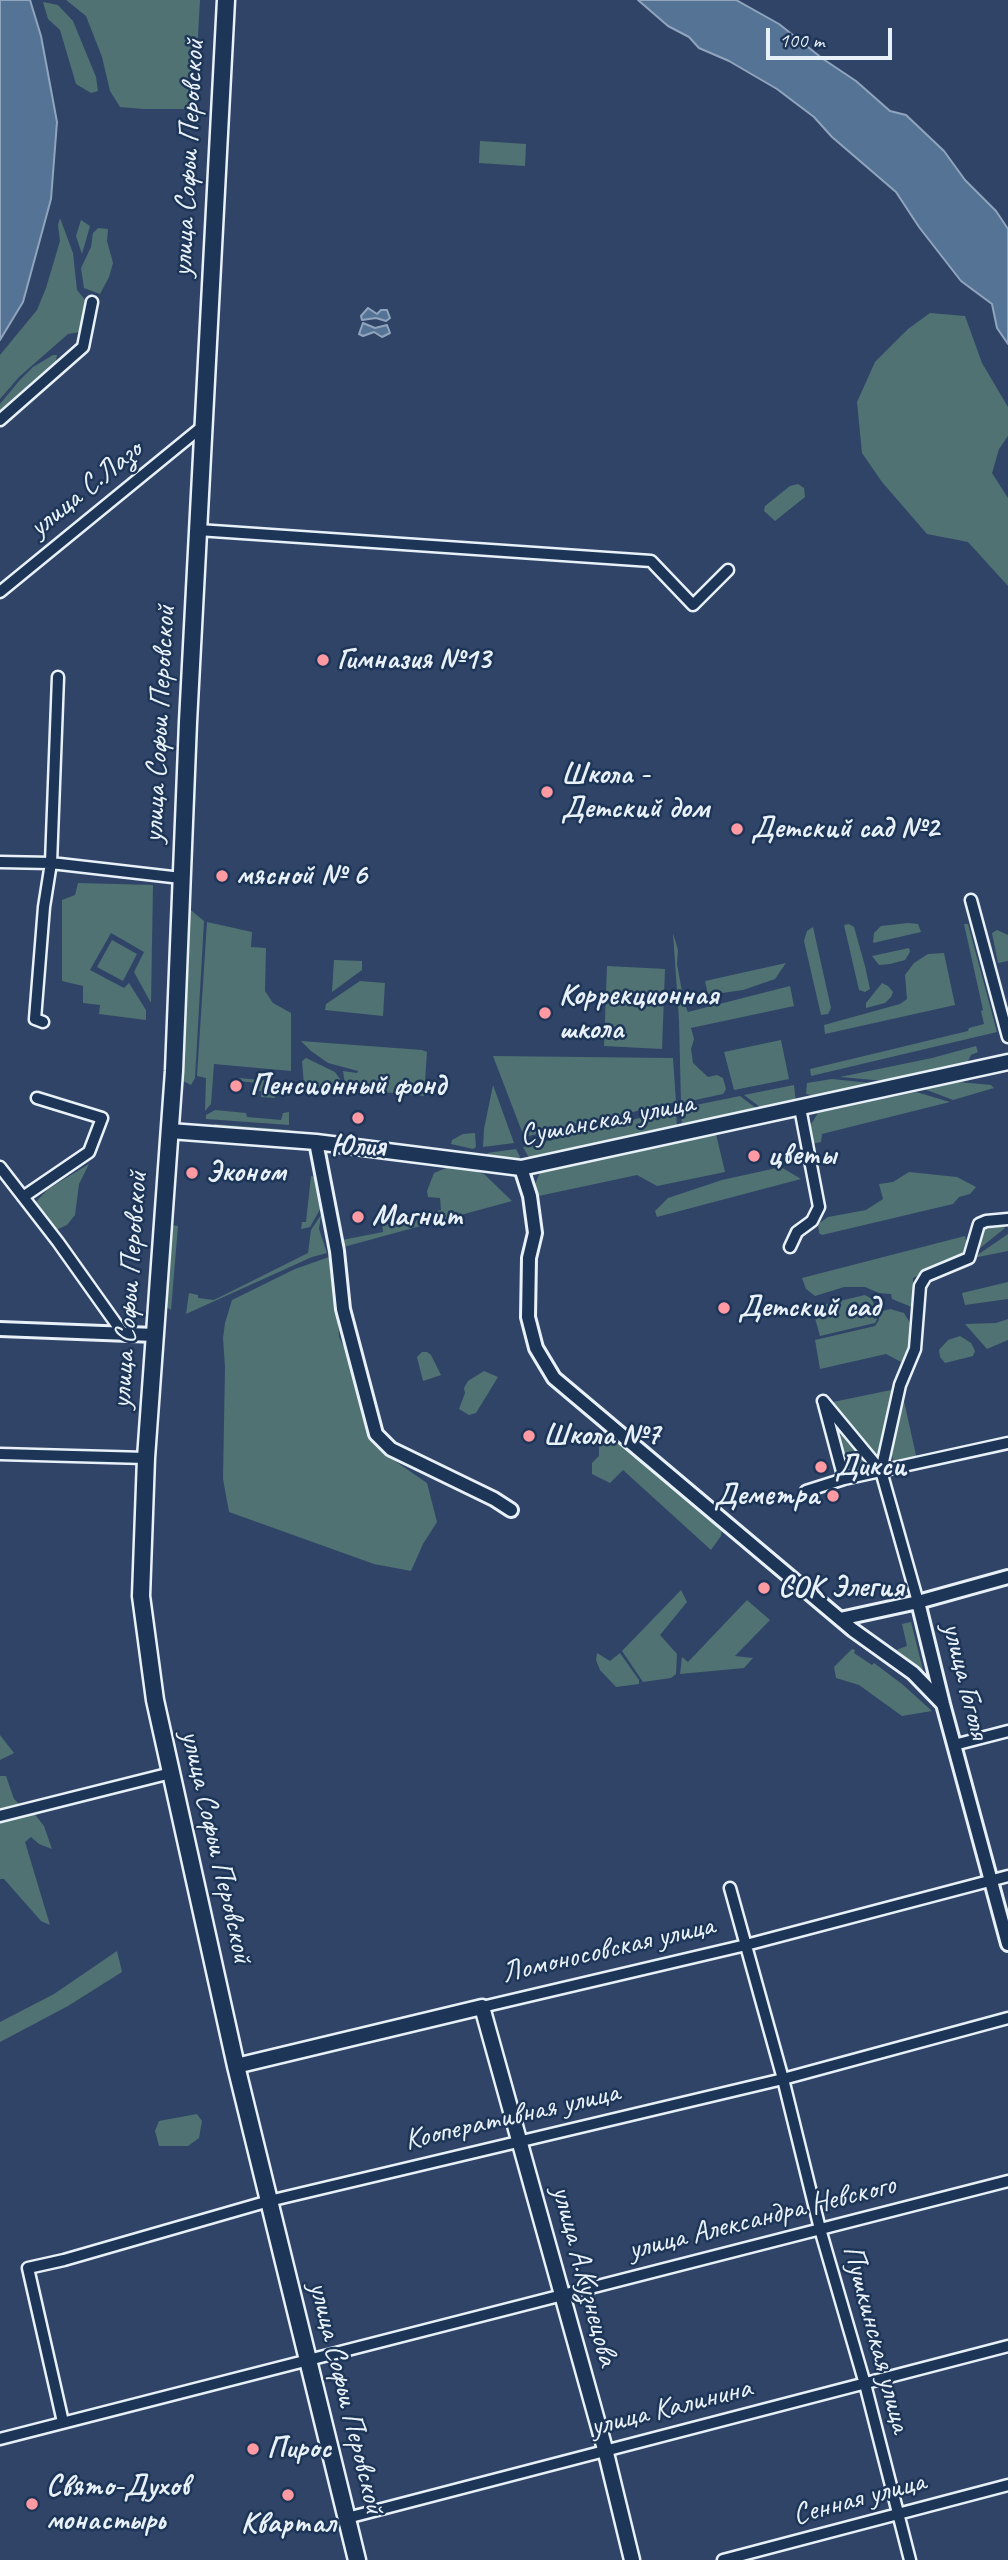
<!DOCTYPE html>
<html>
<head>
<meta charset="utf-8">
<style>
  body { margin:0 }
  #map { position:relative; width:1008px; height:2560px; overflow:hidden; background:#304468; font-family:Caveat,sans-serif }
  canvas { display:block }
  .scale { position:absolute; left:766px; top:28px; width:126px; height:32px; box-sizing:border-box; border:4px solid #e8f1f8; border-top:0; padding-left:9px; font-size:21px; line-height:24px; white-space:nowrap; color:#e8f1f8; -webkit-text-stroke:5px #1d3557; paint-order:stroke }
</style>
</head>
<body>
<div id="map">
<canvas width="1008" height="2560"></canvas>
<div class="scale">100 m</div>
</div>
<script>
const ctx = document.querySelector('canvas').getContext('2d');
ctx.lineJoin = 'round';
function fillPath(path, color) { ctx.fillStyle = color; ctx.fill(path, 'evenodd'); }
const shape = rows => new Path2D(rows.map(r => 'M' + r).join(''));
function trace(path, color, width, dash) { ctx.strokeStyle = color; ctx.lineWidth = width; ctx.lineCap = dash ? 'butt' : 'round'; ctx.setLineDash(dash || []); ctx.stroke(path); }
function label(font, color, halo, rows, align = 'center') {
  ctx.font = font + ' Caveat,sans-serif'; ctx.lineWidth = 5; ctx.setLineDash([]); ctx.textBaseline = 'middle'; ctx.strokeStyle = halo; ctx.fillStyle = color; for (const [text, x, y, turn = 0] of rows) {
    ctx.save(); ctx.translate(x, y); ctx.rotate((+turn || 0) * Math.PI / 180); ctx.textAlign = isNaN(turn) ? turn : align; if (halo) ctx.strokeText(text, 0, 0); ctx.fillText(text, 0, 0); ctx.restore();
  }
}
fillPath(shape([
  [66,0,200,0,194,105,185,109,143,109,120,107,110,91,102,57,86,16],
  [43,2,58,5,73,21,96,77,98,91,91,93,76,84,60,30,48,19],
  [480,141,526,144,525,166,479,163],
  [60,218,73,253,77,290,86,301,80,332,68,334,19,377,0,399,0,355,37,310,46,288,60,241,58,225],
  [81,220,90,226,82,254,76,236],
  [98,228,108,229,107,241,113,263,109,277,100,294,84,288,81,268,91,247,93,233],
  [930,313,965,316,982,363,1008,407,1008,436,999,449,992,473,1008,498,1008,586,968,542,927,534,882,482,862,453,857,402,875,362,908,329],
  [53,355,57,355,55,366,0,415,0,404,19,381,33,367],
  [798,484,804,488,805,497,775,521,764,511,765,506,790,486],
  [78,883,153,885,151,1003,134,972,144,952,111,933,90,970,124,988,129,983,146,1010,146,1020,99,1014,100,1005,83,1003,83,986,62,981,62,900,75,895],
  [187,907,204,921,195,1078,191,1085,181,1080],
  [207,922,252,932,251,947,266,948,265,991,273,1003,291,1013,291,1071,214,1064,211,1104,205,1111,206,1078,197,1076],
  [908,923,918,924,921,932,873,943,874,933,881,926],
  [849,924,854,927,865,966,870,989,865,992,859,990,844,925],
  [964,924,968,924,997,1032,811,1076,810,1069,968,1031,969,1028,984,1024,981,1011,983,1010],
  [813,927,831,1008,828,1014,821,1015,804,941,807,931],
  [997,930,1008,935,1008,961,998,963,992,933],
  [673,933,678,950,677,964,684,1003,688,1012,790,986,794,1006,691,1028,694,1039,691,1049,693,1063,708,1077,717,1075,723,1078,726,1089,723,1094,681,1103,679,1020],
  [112,940,137,954,123,981,97,967],
  [909,948,910,952,905,960,890,964,879,965,872,956],
  [944,953,955,1005,825,1034,824,1025,900,1004,907,999,905,975,914,963,928,954],
  [334,960,362,961,362,970,332,992],
  [786,963,775,979,743,990,708,995,705,981],
  [607,966,665,969,662,1049,604,1046],
  [360,981,385,983,383,1016,325,1010,326,1004],
  [882,983,888,986,893,992,891,997,885,1003,866,1008,866,1003],
  [781,1040,789,1079,734,1090,724,1052],
  [301,1041,422,1050,427,1052,424,1096,350,1089,345,1084,343,1071,357,1073,358,1071,328,1063,311,1051],
  [976,1046,978,1052,971,1055,967,1063,901,1078,885,1081,840,1077,932,1058],
  [493,1056,673,1058,676,1102,524,1137],
  [306,1058,335,1072,340,1079,339,1087,308,1088,304,1085,302,1061],
  [238,1078,273,1081,275,1085,275,1098,261,1097,261,1091,257,1091,258,1083,238,1081],
  [832,1079,880,1084,819,1097,806,1094,807,1083],
  [959,1082,991,1085,994,1088,953,1100,924,1089],
  [493,1085,514,1143,483,1147,484,1129],
  [794,1085,796,1104,764,1110,744,1095],
  [916,1092,950,1102,822,1134,821,1142,810,1144,807,1134,810,1126,818,1113],
  [740,1096,761,1112,682,1127,681,1108],
  [676,1109,677,1129,537,1161,528,1156,523,1147],
  [215,1110,246,1113,247,1117,281,1120,283,1113,289,1112,289,1125,206,1119,206,1115],
  [214,1124,291,1130,288,1135,216,1129],
  [475,1133,476,1147,473,1149,451,1144,452,1140,463,1134],
  [716,1134,725,1172,657,1186,637,1175,534,1197,534,1187,540,1172],
  [516,1149,520,1157,519,1160,491,1158,487,1153],
  [89,1164,79,1184,75,1215,67,1225,56,1230,40,1213,35,1203,48,1189],
  [781,1167,801,1179,657,1217,655,1211,668,1198,722,1180],
  [446,1168,469,1169,484,1174,512,1201,340,1248,342,1240,383,1232,381,1214,385,1213,388,1224,392,1226,423,1219,425,1214,441,1210,440,1198,428,1197,427,1191,434,1173],
  [909,1172,957,1177,976,1187,970,1194,959,1197,953,1204,822,1235,819,1233,818,1224,828,1217,866,1210,883,1199,879,1184,893,1182],
  [311,1176,316,1177,323,1204,310,1227,301,1229,302,1222,306,1222],
  [321,1215,319,1229,327,1253,312,1257,186,1314,189,1293,198,1295,198,1298,214,1300,308,1253,311,1230],
  [987,1223,1000,1223,1005,1228,974,1253,979,1228],
  [169,1225,178,1226,171,1310,165,1306],
  [1008,1234,1008,1251,973,1258],
  [965,1236,967,1244,964,1252,913,1278,914,1308,892,1299,891,1294,879,1293,865,1287,844,1287,815,1296,806,1289,802,1278],
  [329,1257,332,1287,338,1312,339,1337,353,1365,371,1437,382,1452,427,1483,437,1522,423,1544,411,1571,374,1564,229,1512,223,1479,225,1367,223,1338,225,1323,232,1300,295,1269],
  [1008,1282,1008,1299,965,1305,962,1293],
  [865,1295,872,1299,878,1317,875,1323,820,1336,813,1311,814,1307],
  [890,1309,904,1313,913,1328,907,1353,901,1362,886,1354,820,1369,815,1340,875,1326,879,1320,879,1312],
  [1008,1319,1008,1340,987,1349,965,1324,996,1323],
  [960,1336,971,1343,975,1351,973,1356,945,1363,940,1357,939,1350,948,1340],
  [422,1352,427,1352,431,1355,441,1375,423,1381,417,1357],
  [484,1371,498,1377,476,1413,469,1415,459,1409,465,1393,464,1388,468,1381],
  [896,1389,883,1458,873,1460,828,1403],
  [902,1392,917,1460,894,1464,891,1451],
  [829,1413,872,1468,846,1473],
  [604,1427,722,1528,721,1536,711,1550,623,1470,610,1483,592,1474,592,1463,599,1456,599,1445],
  [681,1590,687,1602,660,1635,677,1654,676,1674,671,1678,643,1682,622,1651],
  [747,1600,770,1620,735,1656,753,1658,744,1668,680,1674,682,1657,688,1662],
  [911,1622,924,1674,896,1650,907,1646,902,1624],
  [852,1649,855,1650,854,1653,872,1665,874,1663,902,1684,932,1711,902,1716,859,1685,836,1678,834,1667],
  [597,1653,610,1661,620,1653,639,1680,639,1684,616,1687,600,1670,596,1660],
  [0,1735,14,1753,0,1760],
  [0,1776,6,1776,14,1799,22,1807,33,1812,44,1826,52,1849,39,1844,31,1837,25,1842,50,1925,41,1921,4,1879,0,1879],
  [117,1951,122,1972,68,2006,0,2042,0,2022,54,1994],
  [197,2114,202,2121,199,2138,188,2146,159,2146,155,2131,159,2121]
]), '#507272');
const water = shape([
  [0,0,30,0,41,36,57,122,51,199,23,302,0,340,0,0],
  [638,0,736,0,779,24,823,59,856,81,890,111,906,115,944,151,965,180,996,211,1008,229,1008,344,997,328,992,304,961,281,919,227,896,192,832,137,814,117,777,89,729,61,699,48,689,37,668,26,638,0],
  [368,308,377,314,381,310,387,310,390,318,386,321,376,318,362,320,361,316,368,308],
  [363,323,375,328,387,325,390,333,382,337,374,332,363,336,359,334,363,323]
]);
fillPath(water, '#557395');
trace(water, '#90a5bd', 2);
const minor = shape([
  [0,420,83,347,92,302],
  [198,530,651,561,693,605,728,570],
  [0,592,203,426],
  [0,862,51,863,181,878],
  [971,900,1008,1037],
  [43,1022,35,1019,44,907,51,863,58,677],
  [0,1167,58,1242,122,1332],
  [23,1197,89,1152,102,1118,37,1098],
  [790,1247,797,1232,812,1221,819,1207,800,1108],
  [823,1401,881,1471,900,1385,915,1349,920,1286,926,1276,969,1258,979,1224,986,1221,1008,1219],
  [824,1404,844,1479],
  [0,1454,146,1458],
  [881,1471,918,1602],
  [806,1491,844,1479,1008,1443],
  [954,1745,1008,1731],
  [0,1816,171,1773],
  [730,1888,783,2079,820,2229,865,2384,910,2560],
  [482,2007,746,1945,1008,1876],
  [63,2422,28,2268,64,2260,269,2201,783,2079,1008,2018],
  [0,2439,1008,2181],
  [347,2518,1008,2346],
  [723,2560,1008,2485]
]);
const tertiary = shape([
  [316,1142,337,1251,343,1309,376,1434,391,1449,494,1499,511,1510],
  [521,1168,530,1196,535,1233,529,1258,528,1317,536,1348,554,1378,853,1630,913,1673,943,1704],
  [0,1329,155,1335],
  [918,1602,943,1704,1008,1944],
  [840,1619,918,1602,1008,1577]
]);
const secondary = shape([
  [170,1131,316,1142,521,1168,1008,1062],
  [236,2066,482,2007,605,2449,632,2560]
]);
const primary = shape([
  [226,0,188,722,174,1071,146,1458,141,1596,155,1700,236,2066,357,2560]
]);
trace(minor, '#e8f1f8', 15);
trace(tertiary, '#e8f1f8', 18);
trace(secondary, '#e8f1f8', 19);
trace(primary, '#e8f1f8', 21);
trace(minor, '#1d3557', 10);
trace(tertiary, '#1d3557', 12);
trace(secondary, '#1d3557', 14);
trace(primary, '#1d3557', 16);
for (const [x, y, r, color] of [
  [323,660,7,"#ff9aa2"],
  [547,792,7,"#ff9aa2"],
  [737,829,7,"#ff9aa2"],
  [222,876,7,"#ff9aa2"],
  [545,1013,7,"#ff9aa2"],
  [236,1086,7,"#ff9aa2"],
  [358,1118,7,"#ff9aa2"],
  [754,1156,7,"#ff9aa2"],
  [192,1173,7,"#ff9aa2"],
  [358,1217,7,"#ff9aa2"],
  [724,1308,7,"#ff9aa2"],
  [529,1436,7,"#ff9aa2"],
  [821,1467,7,"#ff9aa2"],
  [833,1496,7,"#ff9aa2"],
  [764,1588,7,"#ff9aa2"],
  [253,2449,7,"#ff9aa2"],
  [288,2495,7,"#ff9aa2"],
  [32,2504,7,"#ff9aa2"]
]) { const dot = new Path2D(); dot.arc(x, y, r, 0, 2 * Math.PI); ctx.fillStyle = color; ctx.fill(dot); trace(dot, '#1d3557', 2.5); }
label('30px', '#e8f1f8', '#1d3557', [
  ["улица Софьи Перовской",189,158,-87],
  ["улица С.Лазо",86,489,-39],
  ["улица Софьи Перовской",160,724,-87],
  ["Сушанская улица",607,1120,-11],
  ["улица Софьи Перовской",130,1290,-86],
  ["улица Гоголя",965,1681,76],
  ["улица Софьи Перовской",216,1847,77],
  ["Ломоносовская улица",608,1950,-13],
  ["Кооперативная улица",512,2117,-13],
  ["улица Александра Невского",762,2218,-14],
  ["улица А.Кузнецова",584,2276,75],
  ["Пушкинская улица",876,2339,75],
  ["улица Софьи Перовской",346,2398,76],
  ["улица Калинина",671,2408,-14],
  ["Сенная улица",859,2499,-15]
]);
label('bold 30px', '#e8f1f8', '#1d3557', [
  ["Гимназия №13",337,660],
  ["Школа -",561,775],
  ["Детский дом",561,809],
  ["Детский сад №2",751,829],
  ["мясной № 6",236,876],
  ["Коррекционная",559,996],
  ["школа",559,1030],
  ["Пенсионный фонд",250,1086],
  ["Юлия",358,1147,"center"],
  ["цветы",768,1156],
  ["Эконом",206,1173],
  ["Магнит",372,1217],
  ["Детский сад",738,1308],
  ["Школа №7",543,1436],
  ["Дикси",835,1467],
  ["Деметра",819,1496,"right"],
  ["СОК Элегия",778,1588],
  ["Пирос",267,2449],
  ["Свято-Духов",46,2487],
  ["монастырь",46,2521],
  ["Квартал",288,2524,"center"]
], 'left');
</script>
</body>
</html>
